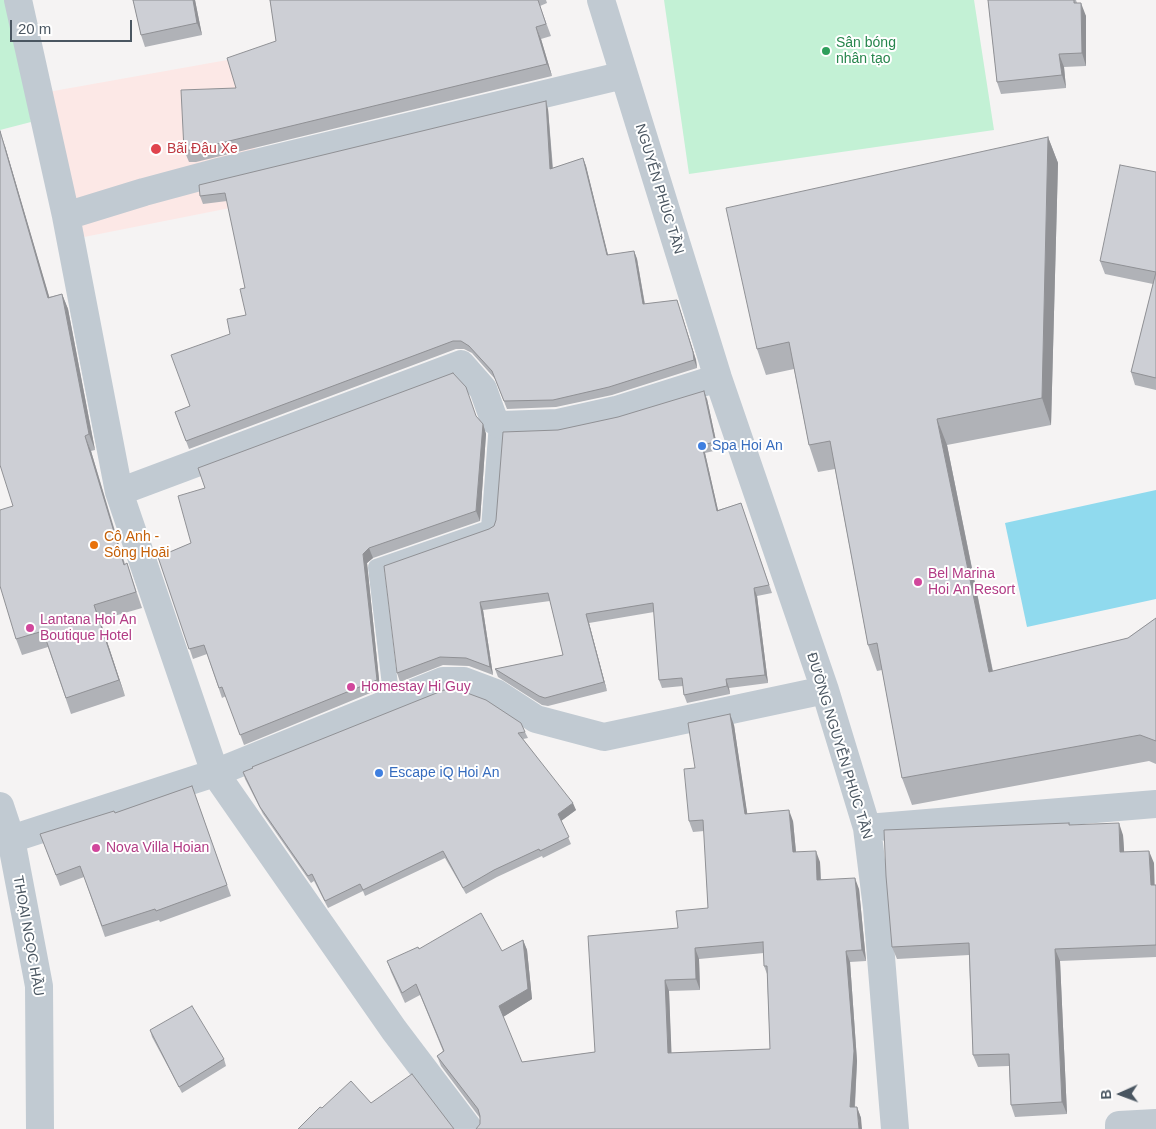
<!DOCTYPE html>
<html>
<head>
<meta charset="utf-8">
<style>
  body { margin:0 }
  #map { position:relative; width:1156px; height:1129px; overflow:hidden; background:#f5f3f3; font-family:Arial,sans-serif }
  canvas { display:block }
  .north { position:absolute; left:1096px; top:1069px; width:50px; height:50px; -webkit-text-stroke:4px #fff; paint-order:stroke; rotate:268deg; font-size:14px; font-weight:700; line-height:20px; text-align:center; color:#4a5661 }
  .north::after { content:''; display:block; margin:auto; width:18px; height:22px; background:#4a5661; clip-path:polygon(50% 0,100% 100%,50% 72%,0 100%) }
  .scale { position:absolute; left:10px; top:20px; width:122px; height:22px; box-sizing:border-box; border:2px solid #4a5661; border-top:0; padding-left:6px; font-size:15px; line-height:18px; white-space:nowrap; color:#4a5661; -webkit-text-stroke:4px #fff; paint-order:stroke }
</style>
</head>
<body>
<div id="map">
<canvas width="1156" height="1129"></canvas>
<div class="north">B</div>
<div class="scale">20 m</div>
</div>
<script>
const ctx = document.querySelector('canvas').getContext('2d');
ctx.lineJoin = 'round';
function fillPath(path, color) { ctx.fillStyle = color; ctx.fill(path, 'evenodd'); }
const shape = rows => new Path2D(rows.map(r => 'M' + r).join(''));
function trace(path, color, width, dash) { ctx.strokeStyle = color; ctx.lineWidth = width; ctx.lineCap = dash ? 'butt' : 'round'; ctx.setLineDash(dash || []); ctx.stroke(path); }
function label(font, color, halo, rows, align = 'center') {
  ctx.font = font + ' Arial,sans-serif'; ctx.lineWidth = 4; ctx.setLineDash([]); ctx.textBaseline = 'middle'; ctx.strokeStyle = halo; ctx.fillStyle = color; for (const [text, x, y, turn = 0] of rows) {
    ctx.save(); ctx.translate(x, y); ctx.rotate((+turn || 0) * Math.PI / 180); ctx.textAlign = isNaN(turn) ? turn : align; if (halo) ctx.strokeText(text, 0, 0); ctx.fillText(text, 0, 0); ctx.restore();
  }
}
fillPath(shape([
  [272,52,245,205,74,239,48,92]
]), '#fce8e6');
fillPath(shape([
  [0,0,11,0,31,122,0,130],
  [664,0,974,0,994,130,689,174]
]), '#c3f1d5');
fillPath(shape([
  [1156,490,1156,599,1027,627,1005,523]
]), '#90daee');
trace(shape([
  [392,702,376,567,489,528,497,423]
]), '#c1cad2', 16);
trace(shape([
  [18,0,66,216,119,492,215,773,394,1030,469,1129],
  [601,0,718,378,825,690,867,828,877,908,895,1129],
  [66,216,144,192,222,171,624,75],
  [119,492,461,364,483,389,494,420,501,425,558,423,616,410,718,378],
  [0,806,11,839,39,986,40,1129],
  [867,828,1156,804],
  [11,839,215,773,443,681,464,681,496,693,536,719,604,737,825,690],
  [1119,1129,1119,1125,1156,1123]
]), '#c1cad2', 28);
fillPath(shape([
  [133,0,195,0,202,35,145,47,141,35],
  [270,0,546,0,547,3,540,6,551,36,541,39,552,76,196,162,189,162,184,150,276,41],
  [988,0,1076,0,1077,3,1086,16,1086,66,1064,67,1066,88,1001,94,997,82],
  [548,109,553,168,583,158,586,166,608,255,634,251,637,259,645,304,677,300,696,360,697,368,612,395,556,407,507,409,495,379,472,353,464,349,456,349,189,449,175,412,190,406,230,334,246,315,245,288,227,201,203,204,200,196],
  [1048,137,1058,163,1051,425,947,445,993,671,1128,638,1156,618,1156,764,1149,761,912,805,902,778,882,670,877,671,868,645,835,469,818,472,809,445,794,369,766,375,757,349],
  [5,146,49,297,62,294,68,309,95,450,91,451,125,564,127,563,142,608,100,620,125,696,71,714,48,647,22,655,16,639],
  [1156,172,1156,390,1135,385,1131,372,1153,284,1105,274,1100,261],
  [707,399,718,450,705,453,718,510,741,503,772,593,757,596,768,683,729,688,730,694,687,703,684,695,683,686,662,688,659,680,654,612,589,623,607,691,548,706,542,705,498,677,495,669,563,655,550,601,483,610,493,675,469,666,443,665,400,682,397,673,489,529,494,526,558,430],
  [476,416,483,424,486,434,480,521,373,558,367,563,380,689,244,745,226,696,222,698,207,654,193,659,158,557,191,543,205,488,198,468],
  [734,725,747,814,793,821,796,852,820,862,821,879,859,889,866,961,850,962,857,1061,855,1107,857,1107,861,1118,480,1124,480,1118,441,1066,437,1056,443,1051,420,995,405,1003,391,972,387,961,419,949,502,951,523,940,527,950,532,999,503,1017,522,1062,595,1052,678,928,708,908,704,831,693,832,689,821,695,768],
  [764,953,764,966,767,974,770,1049,671,1053,669,991,700,990,699,959],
  [525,732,528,738,523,739,576,810,561,821,571,844,543,858,542,856,497,877,466,894,445,858,365,896,363,891,328,908,314,881,311,883,263,814,245,779,243,772],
  [192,786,231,896,160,922,159,920,105,937,84,877,60,886,40,834,115,813],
  [1069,823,1070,825,1123,835,1124,852,1154,863,1154,885,1156,885,1156,957,1060,961,1067,1114,1015,1117,1011,1105,1009,1066,978,1067,973,1055,969,955,897,959,892,947],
  [150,1030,224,1059,226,1066,182,1093,152,1037]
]), '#b0b2b7');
fillPath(shape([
  [193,0,195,0,202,35,197,23],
  [1081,3,1086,16,1086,66,1082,53],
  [536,27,541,39,552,76,547,64],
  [1059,54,1064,67,1066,88,1062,75],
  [546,101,548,109,553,176,550,169],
  [0,131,5,146,54,313,48,298],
  [1048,137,1058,163,1051,425,1042,398],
  [583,158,586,166,610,263,607,255],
  [634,251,637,259,646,312,643,304],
  [62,294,68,309,95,450,89,434],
  [677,300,696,360,697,368,694,360],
  [704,391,707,399,718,450,715,442],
  [937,419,947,445,998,698,989,672],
  [483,424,486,434,480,521,476,511],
  [85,436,91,451,129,580,124,565],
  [702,445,705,453,720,519,717,511],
  [369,548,373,558,367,563,380,689,377,680,363,554],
  [754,588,757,596,768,683,765,675],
  [480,602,483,610,493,675,490,667],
  [94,605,100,620,125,696,119,680],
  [586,614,589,623,607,691,604,682],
  [726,679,729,688,730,694,727,686],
  [730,714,734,725,749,825,745,814],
  [573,803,576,810,561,821,558,814],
  [789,810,793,821,797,863,793,852],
  [1119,823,1123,835,1125,864,1120,852],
  [816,851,820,862,821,890,817,880],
  [1149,851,1154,863,1155,897,1151,885],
  [855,878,859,889,866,961,862,950],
  [523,940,527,950,532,999,503,1017,499,1006],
  [695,948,699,959,700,990,696,979],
  [1055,949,1060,961,1067,1114,1062,1102],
  [846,951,850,962,857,1061,854,1118,850,1107],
  [665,980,669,991,672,1064,668,1053],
  [857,1107,861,1118,862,1129,859,1129]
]), '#909195');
const building = shape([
  [133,0,193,0,197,23,141,35,133,0],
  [270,0,538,0,546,24,536,27,547,64,192,150,184,150,181,90,236,88,227,58,276,41,270,0],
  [988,0,1074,0,1074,3,1081,3,1082,53,1059,54,1062,75,997,82,988,0],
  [546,101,550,169,583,158,607,255,634,251,643,304,677,300,693,352,694,360,609,387,553,400,504,401,492,371,469,346,461,341,453,341,186,441,175,412,190,406,171,355,230,334,227,319,246,315,240,289,245,288,225,193,200,196,199,185,546,101],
  [0,131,48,298,62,294,89,434,85,436,124,565,127,563,136,592,94,605,119,680,66,698,43,631,16,639,0,586,0,510,13,506,0,465,0,131],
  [1048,137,1042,398,937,419,989,672,1128,638,1156,618,1156,741,1140,735,902,778,877,643,868,645,830,441,809,445,789,342,757,349,726,208,1048,137],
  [1120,165,1156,172,1156,378,1131,372,1156,272,1100,261,1120,165],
  [453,373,466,387,476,416,483,424,476,511,369,548,363,554,377,680,240,735,222,687,219,688,204,645,189,649,158,557,191,543,178,496,205,488,198,468,453,373],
  [704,391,715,442,702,445,717,511,741,503,769,585,754,588,765,675,726,679,727,686,684,695,682,678,659,680,653,603,586,614,604,682,545,698,539,696,495,669,563,655,548,593,480,602,490,667,466,658,440,657,397,673,384,566,489,529,494,526,496,520,503,432,558,430,618,417,704,391],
  [444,690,459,690,486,700,521,723,525,732,518,733,573,803,558,814,569,837,540,851,539,849,494,870,463,888,443,851,363,890,360,884,325,901,312,874,308,876,260,807,243,772,253,768,252,767,444,690],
  [730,714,745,814,789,810,793,852,816,851,817,880,855,878,862,950,846,951,854,1051,850,1107,857,1107,859,1129,476,1129,480,1124,480,1116,478,1109,437,1056,444,1051,416,984,402,993,387,961,418,947,419,949,481,913,502,951,523,940,528,989,499,1006,522,1062,595,1052,588,936,678,928,676,911,708,908,703,820,689,821,684,769,695,768,688,723,730,714],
  [763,942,764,966,767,966,770,1049,668,1053,665,980,696,979,695,948,763,942],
  [192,786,227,885,156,911,155,909,102,926,80,866,56,875,40,834,114,811,115,813,192,786],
  [1069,823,1069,825,1119,823,1120,852,1149,851,1151,885,1156,885,1156,945,1055,949,1062,1102,1011,1105,1009,1054,973,1055,969,943,892,947,886,876,884,830,1069,823],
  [192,1006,224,1059,179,1087,150,1030,192,1006],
  [412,1074,454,1129,298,1129,320,1107,322,1108,351,1081,371,1103,412,1074]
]);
fillPath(building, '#cdcfd5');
trace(building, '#909195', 1);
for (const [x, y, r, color] of [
  [826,51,5,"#2e9e5b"],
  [156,149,6,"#e0444e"],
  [702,446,5,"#3f7fe0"],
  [94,545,5,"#e8710a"],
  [918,582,5,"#d1479c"],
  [30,628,5,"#d1479c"],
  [351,687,5,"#d1479c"],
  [379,773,5,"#3f7fe0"],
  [96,848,5,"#d1479c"]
]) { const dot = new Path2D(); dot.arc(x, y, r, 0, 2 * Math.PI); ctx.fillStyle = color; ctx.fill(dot); trace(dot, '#fff', 2); }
label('14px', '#27864d', '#fff', [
  ["Sân bóng",836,43],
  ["nhân tạo",836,59]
], 'left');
label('14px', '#be3a42', '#fff', [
  ["Bãi Đậu Xe",167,149]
], 'left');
label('14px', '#4a5661', '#fff', [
  ["NGUYỄN PHÚC TẦN",659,189,73],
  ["ĐƯỜNG NGUYỄN PHÚC TẦN",839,746,73],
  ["THOẠI NGỌC HẦU",28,936,80]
]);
label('14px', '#366cbe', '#fff', [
  ["Spa Hoi An",712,446],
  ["Escape iQ Hoi An",389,773]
], 'left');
label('14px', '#c56008', '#fff', [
  ["Cô Anh -",104,537],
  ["Sông Hoāi",104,553]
], 'left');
label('14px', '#b23c85', '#fff', [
  ["Bel Marina",928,574],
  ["Hoi An Resort",928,590],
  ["Lantana Hoi An",40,620],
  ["Boutique Hotel",40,636],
  ["Homestay Hi Guy",361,687],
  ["Nova Villa Hoian",106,848]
], 'left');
</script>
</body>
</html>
